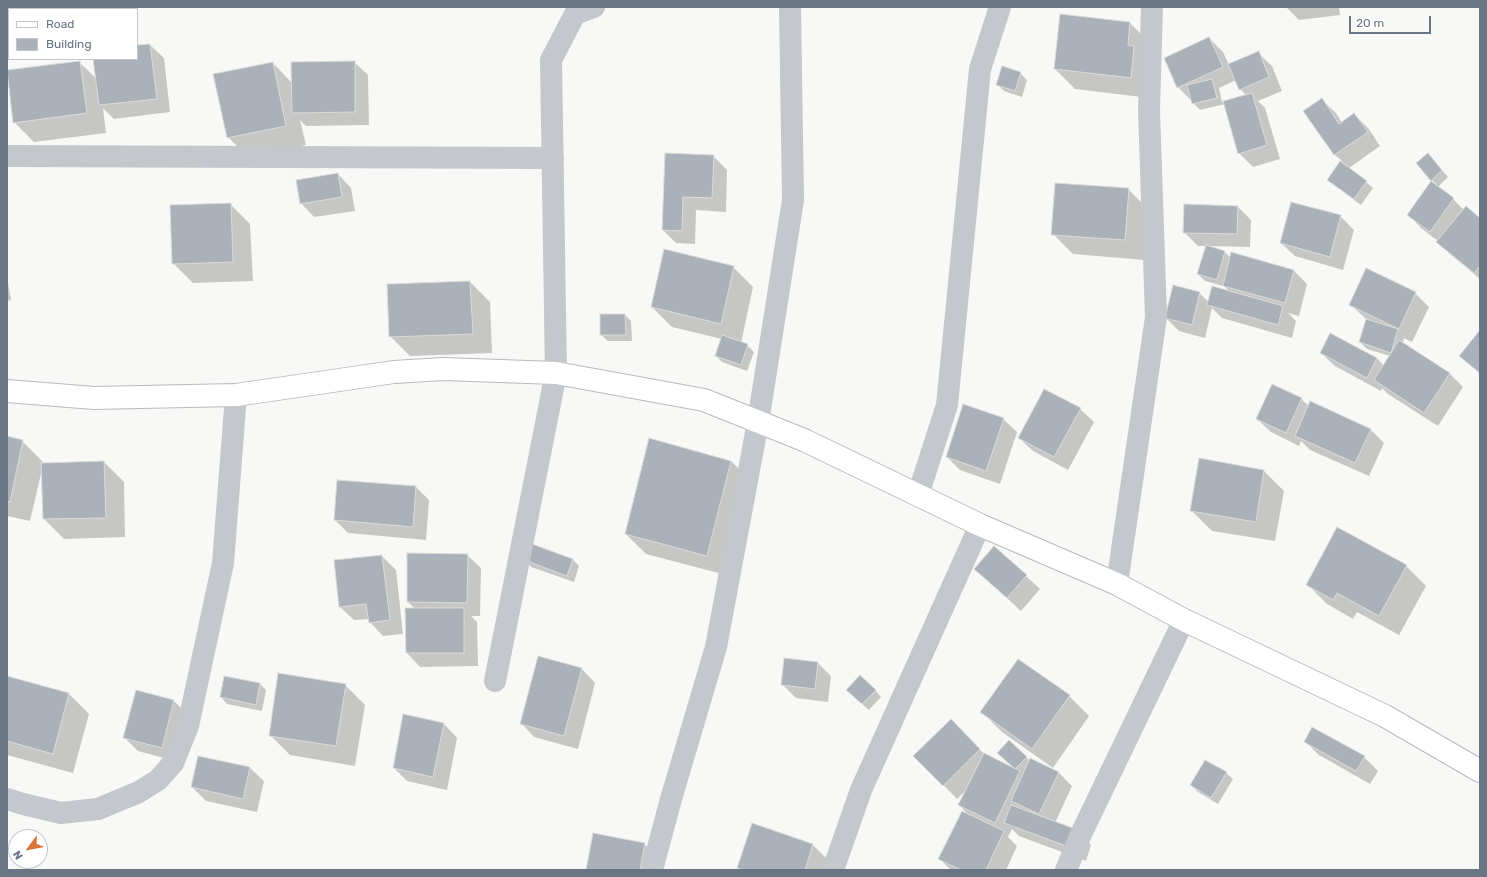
<!DOCTYPE html>
<html>
<head>
<meta charset="utf-8">
<style>
  body { margin:0 }
  #map { position:relative; width:1487px; height:877px; overflow:hidden; background:#f8f8f6; font-family:Rubik,sans-serif }
  canvas { display:block }
  .frame { position:absolute; inset:0; border:8px solid #697485; pointer-events:none }
  .legend { position:absolute; left:8px; top:8px; width:130px; height:52px; box-sizing:border-box; background:#fff; border:1px solid #c3c7ce; margin:0; padding:5px 7px; list-style:none; font-size:12px; color:#697485 }
  .legend li { display:flex; align-items:center; gap:8px; height:20px }
  .legend b { width:20px; border:1px solid #c3c7ce }
  .north { position:absolute; left:8px; top:829px; width:40px; height:40px; box-sizing:border-box; background:#fff; border:1px solid #c3c7ce; border-radius:50%; rotate:238deg; font-size:11px; font-weight:700; line-height:16px; text-align:center; color:#697485 }
  .north::after { content:''; display:block; margin:auto; width:14px; height:18px; background:#d87436; clip-path:polygon(50% 0,100% 100%,50% 72%,0 100%) }
  .scale { position:absolute; left:1349px; top:16px; width:82px; height:18px; box-sizing:border-box; border:2px solid #697485; border-top:0; padding-left:5px; font-size:12px; line-height:14px; white-space:nowrap; color:#697485; -webkit-text-stroke:3px #fff; paint-order:stroke }
</style>
</head>
<body>
<div id="map">
<canvas width="1487" height="877"></canvas>
<div class="frame"></div>
<ul class="legend">
<li><b style="height:5px;background:#fff"></b>Road</li>
<li><b style="height:11px;background:#abb1b8"></b>Building</li>
</ul>
<div class="north">N</div>
<div class="scale">20 m</div>
</div>
<script>
const ctx = document.querySelector('canvas').getContext('2d');
ctx.lineJoin = 'round';
function fillPath(path, color) { ctx.fillStyle = color; ctx.fill(path, 'evenodd'); }
const shape = rows => new Path2D(rows.map(r => 'M' + r).join(''));
function trace(path, color, width, dash) { ctx.strokeStyle = color; ctx.lineWidth = width; ctx.lineCap = dash ? 'butt' : 'round'; ctx.setLineDash(dash || []); ctx.stroke(path); }
fillPath(shape([
  [15,7,91,7,92,9,16,9],
  [1286,7,1339,7,1340,15,1299,20],
  [1061,15,1130,23,1150,43,1150,98,1075,89,1055,69],
  [1209,38,1223,52,1229,65,1258,53,1272,66,1282,91,1258,101,1265,108,1280,159,1253,167,1239,153,1225,104,1200,110,1178,87],
  [1236,80,1240,89,1246,95,1222,102,1219,88],
  [150,45,164,58,170,112,114,119,103,108,106,133,34,142,14,122,79,62,97,79,94,59,137,59,137,46],
  [354,62,368,75,369,125,306,126,300,120,306,145,248,157,228,137,273,63,292,83],
  [1020,73,1027,80,1022,97,1004,91,997,84],
  [1322,100,1336,113,1342,123,1354,114,1368,128,1380,146,1349,168,1373,188,1361,205,1335,186,1329,179,1342,161,1335,155,1305,111],
  [666,154,713,156,727,170,726,212,696,210,695,244,676,243,663,230],
  [1434,161,1448,177,1438,187,1453,199,1464,210,1480,219,1480,279,1451,255,1438,242,1438,241,1421,228,1408,214,1436,184,1432,180],
  [338,174,351,188,355,211,314,217,301,203],
  [1128,189,1148,209,1145,260,1073,254,1053,234],
  [230,204,250,224,253,281,193,283,173,263],
  [1238,207,1251,220,1250,247,1208,246,1225,252,1231,258,1294,271,1307,284,1299,316,1288,313,1296,321,1292,338,1222,318,1212,308,1205,338,1179,331,1166,318,1199,293,1209,302,1231,293,1223,285,1223,286,1205,281,1198,274,1207,246,1198,246,1184,232],
  [1340,216,1354,230,1343,270,1295,256,1281,243],
  [733,267,753,287,741,343,747,345,754,352,747,371,722,362,716,356,722,339,672,327,652,307],
  [7,277,11,300,7,301],
  [470,282,490,302,492,353,410,356,390,336],
  [1415,293,1429,307,1412,342,1404,338,1403,343,1449,373,1463,387,1438,426,1388,394,1382,388,1381,391,1335,366,1321,353,1330,334,1377,358,1384,366,1390,356,1367,349,1360,342,1367,320,1350,304],
  [625,315,631,321,632,341,608,341,601,335],
  [1480,332,1480,374,1460,356],
  [1301,399,1309,406,1371,430,1384,443,1369,476,1310,450,1301,441,1299,446,1271,432,1257,419],
  [1080,409,1094,422,1068,470,1033,451,1019,438],
  [1003,419,1017,432,1000,484,960,470,947,457],
  [7,437,22,441,42,461,42,464,104,462,124,482,125,537,64,539,44,519,43,465,30,521,7,516],
  [731,461,751,481,726,575,646,554,626,534],
  [1264,471,1284,491,1275,541,1212,531,1192,511],
  [416,487,429,500,426,540,348,533,335,520],
  [467,555,481,568,480,616,471,616,477,622,478,666,420,667,407,653,415,609,408,602],
  [382,556,396,570,403,634,383,636,370,622,369,619,354,620,340,607],
  [525,560,573,560,579,566,574,582,531,567],
  [1406,566,1426,586,1399,635,1357,612,1353,619,1327,604,1307,584],
  [975,569,1026,576,1040,589,1021,611],
  [817,662,831,676,828,702,796,698,782,684],
  [582,669,595,683,578,749,534,737,521,723],
  [7,677,69,694,89,714,73,773,7,755],
  [260,684,266,690,262,711,227,704,221,697],
  [345,685,365,705,355,766,290,755,270,735],
  [875,690,881,697,869,710,854,697],
  [1069,696,1089,716,1053,768,1002,732,982,712],
  [173,700,187,714,175,761,138,751,124,737],
  [404,716,444,724,457,738,447,790,407,781,394,768],
  [965,734,985,755,1018,771,1005,759,1009,742,1030,761,1058,772,1072,786,1055,823,1078,831,1091,845,1086,861,1019,836,1012,829,1008,837,1017,846,1006,870,951,870,939,858,969,815,959,805,967,789,957,799,915,756],
  [1305,741,1364,757,1378,771,1370,784,1319,755],
  [199,757,250,768,264,781,257,812,206,801,192,787],
  [1226,773,1233,779,1218,804,1198,792,1191,785],
  [753,824,813,845,827,859,823,870,741,870,738,868],
  [644,844,658,857,656,870,587,870]
]), '#0003');
const building = shape([
  [14,7,64,7,48,9,15,9,14,7],
  [1060,14,1130,22,1128,45,1134,46,1131,78,1054,69,1060,14],
  [1209,37,1223,67,1177,88,1164,58,1209,37],
  [150,44,157,99,99,105,93,59,137,59,137,45,150,44],
  [1259,51,1269,77,1239,90,1228,64,1259,51],
  [80,61,87,113,13,123,7,70,80,61],
  [355,61,355,112,292,113,291,62,355,61],
  [273,62,286,126,227,138,213,74,273,62],
  [1002,66,1021,72,1015,91,996,85,1002,66],
  [1212,79,1217,98,1192,104,1187,85,1212,79],
  [1252,93,1267,145,1238,154,1223,101,1252,93],
  [1322,98,1339,124,1354,113,1368,132,1334,155,1303,111,1322,98],
  [665,153,714,155,712,198,683,197,682,231,662,230,665,153],
  [1428,153,1442,170,1431,181,1416,163,1428,153],
  [1340,161,1367,181,1354,199,1327,180,1340,161],
  [338,173,342,197,300,204,296,180,338,173],
  [1431,181,1454,198,1430,232,1407,215,1431,181],
  [1055,183,1129,188,1125,240,1051,235,1055,183],
  [1291,202,1341,215,1330,257,1280,243,1291,202],
  [231,203,233,262,172,264,170,205,231,203],
  [1184,204,1238,206,1237,234,1183,233,1184,204],
  [1466,206,1480,218,1480,266,1474,273,1436,242,1466,206],
  [1206,245,1225,251,1217,280,1197,274,1206,245],
  [664,249,734,266,721,324,651,307,664,249],
  [1231,252,1294,270,1285,303,1223,286,1231,252],
  [1366,268,1416,292,1399,329,1349,305,1366,268],
  [470,281,473,334,389,337,387,284,470,281],
  [1173,285,1200,292,1192,325,1165,318,1173,285],
  [1212,286,1283,306,1278,325,1207,305,1212,286],
  [600,314,625,314,626,335,600,335,600,314],
  [1366,319,1398,329,1391,353,1359,342,1366,319],
  [1480,330,1480,373,1459,356,1480,330],
  [1330,333,1377,358,1367,378,1320,353,1330,333],
  [722,335,748,344,741,365,715,356,722,335],
  [1399,340,1450,373,1424,413,1374,380,1399,340],
  [1272,384,1302,398,1286,433,1256,419,1272,384],
  [1044,389,1081,408,1054,457,1018,438,1044,389],
  [1310,401,1371,429,1355,463,1295,436,1310,401],
  [963,404,1004,418,986,471,946,457,963,404],
  [7,436,23,440,10,502,7,501,7,436],
  [649,438,731,461,707,556,625,534,649,438],
  [1199,458,1264,470,1256,522,1190,511,1199,458],
  [104,461,106,518,43,519,41,463,104,461],
  [337,480,416,486,413,527,334,520,337,480],
  [1337,527,1407,565,1379,616,1337,593,1333,600,1306,585,1337,527],
  [529,543,573,559,567,576,524,560,529,543],
  [994,546,1027,575,1007,598,974,569,994,546],
  [407,553,468,554,467,603,407,602,407,553],
  [382,555,390,620,369,623,366,604,339,607,334,560,382,555],
  [405,608,464,608,464,653,406,653,405,608],
  [538,656,582,668,564,736,520,724,538,656],
  [784,658,818,662,815,689,781,685,784,658],
  [1018,659,1070,695,1032,749,980,712,1018,659],
  [278,673,346,684,336,746,269,736,278,673],
  [860,675,876,690,862,704,846,690,860,675],
  [7,676,69,693,53,754,7,741,7,676],
  [224,676,260,683,256,705,220,697,224,676],
  [136,690,174,700,162,748,123,738,136,690],
  [403,714,444,723,433,777,393,768,403,714],
  [951,719,980,749,943,786,913,756,951,719],
  [1312,727,1365,756,1356,771,1304,742,1312,727],
  [1009,740,1027,757,1015,769,997,753,1009,740],
  [984,753,1020,771,995,823,958,805,984,753],
  [198,756,250,767,243,799,191,787,198,756],
  [1030,758,1059,772,1039,814,1011,801,1030,758],
  [1205,760,1227,772,1211,798,1190,785,1205,760],
  [1011,805,1078,830,1072,848,1004,823,1011,805],
  [962,811,1004,831,986,870,961,870,938,859,962,811],
  [752,823,813,844,805,870,743,870,737,868,752,823],
  [593,833,645,843,640,870,586,870,593,833]
]);
fillPath(building, '#abb1b8');
trace(building, '#dadad8', 1);
const secondary = shape([
  [7,391,94,398,236,395,394,372,443,369,556,373,704,400,804,440,980,525,1117,584,1184,620,1385,716,1480,771]
]);
trace(secondary, '#b7babf', 24);
trace(shape([
  [7,156,553,158],
  [918,495,947,405,980,69,1000,7],
  [1117,584,1156,317,1149,110,1152,7],
  [495,681,556,373,551,60,575,14,594,7],
  [7,799,23,804,61,813,98,809,139,792,158,780,173,763,188,726,223,563,236,395],
  [652,870,671,799,716,647,758,422,793,200,790,7],
  [833,870,861,790,980,525],
  [1066,870,1082,832,1184,620]
]), '#c4c7cb', 22);
trace(secondary, '#fff', 22);
</script>
</body>
</html>
